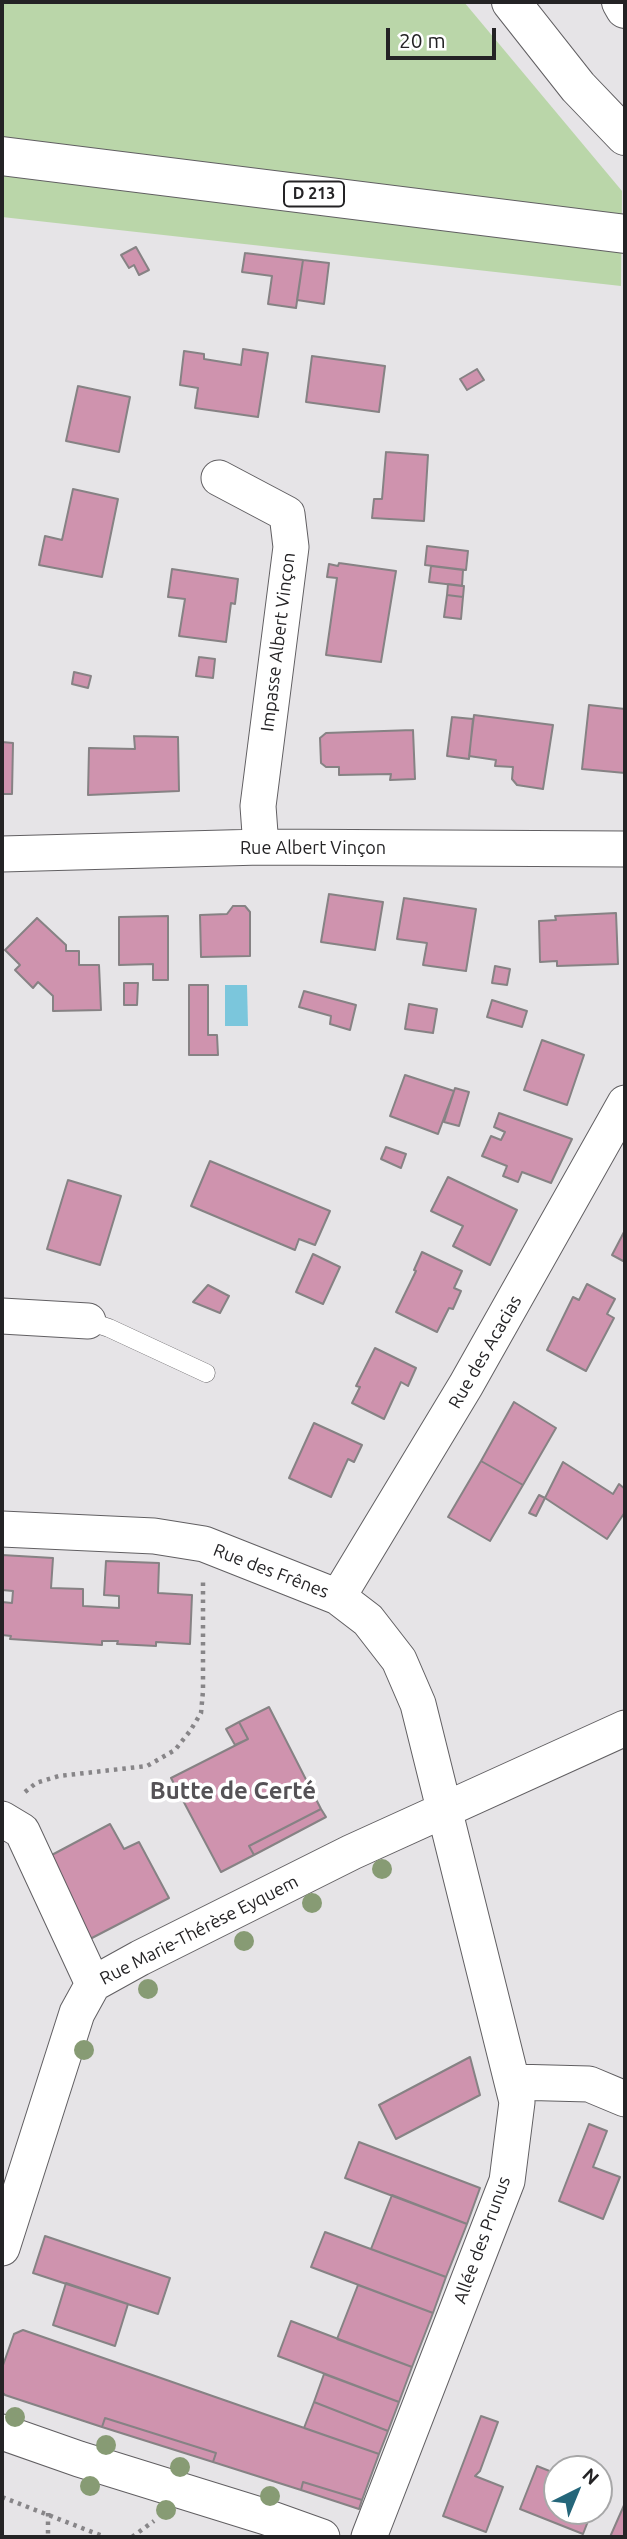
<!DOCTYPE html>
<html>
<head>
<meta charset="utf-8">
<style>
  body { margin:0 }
  #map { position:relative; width:627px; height:2539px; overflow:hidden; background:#e6e4e7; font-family:Ubuntu,sans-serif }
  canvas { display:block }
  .frame { position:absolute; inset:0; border:4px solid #242325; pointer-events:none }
  .north { position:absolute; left:543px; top:2455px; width:70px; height:70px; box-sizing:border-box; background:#fff; border:2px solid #a7a7a8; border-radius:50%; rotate:43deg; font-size:19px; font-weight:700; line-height:28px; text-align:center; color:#242325 }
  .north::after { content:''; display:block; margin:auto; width:24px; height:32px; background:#25667a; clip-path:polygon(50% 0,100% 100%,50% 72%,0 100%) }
  .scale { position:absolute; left:386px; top:28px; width:110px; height:32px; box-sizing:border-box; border:4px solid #242325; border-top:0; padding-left:9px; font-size:21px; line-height:24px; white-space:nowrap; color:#242325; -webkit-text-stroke:5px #fff; paint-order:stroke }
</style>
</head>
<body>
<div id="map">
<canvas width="627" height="2539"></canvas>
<div class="frame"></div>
<div class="north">N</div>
<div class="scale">20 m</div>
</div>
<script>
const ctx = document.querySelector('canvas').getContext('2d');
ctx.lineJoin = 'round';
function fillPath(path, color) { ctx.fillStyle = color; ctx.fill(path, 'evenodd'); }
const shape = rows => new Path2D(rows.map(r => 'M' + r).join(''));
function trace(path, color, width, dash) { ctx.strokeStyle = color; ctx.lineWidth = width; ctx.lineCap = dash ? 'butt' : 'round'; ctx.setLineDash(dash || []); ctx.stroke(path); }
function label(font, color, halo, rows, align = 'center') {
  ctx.font = font + ' Ubuntu,sans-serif'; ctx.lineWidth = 7; ctx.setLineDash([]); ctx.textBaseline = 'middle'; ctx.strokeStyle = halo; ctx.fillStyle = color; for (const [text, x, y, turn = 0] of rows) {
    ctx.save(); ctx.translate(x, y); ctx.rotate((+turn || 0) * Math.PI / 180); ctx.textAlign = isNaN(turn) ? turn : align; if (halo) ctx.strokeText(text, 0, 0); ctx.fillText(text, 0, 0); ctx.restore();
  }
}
fillPath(shape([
  [2,2,464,2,622,191,621,286,2,217]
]), '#bad6a9');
fillPath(shape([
  [225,985,247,985,248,1026,225,1026]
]), '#7bc6dc');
const building = shape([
  [136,247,149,270,139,275,134,265,129,268,121,255,136,247],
  [245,253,303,260,296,308,268,304,272,276,242,272,245,253],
  [303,260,329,263,324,304,297,300,303,260],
  [243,349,268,353,258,417,195,408,198,388,180,385,184,351,204,354,204,359,241,365,243,349],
  [312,356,385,366,379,412,306,402,312,356],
  [477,369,484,380,467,390,460,379,477,369],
  [78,386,130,397,119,452,66,441,78,386],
  [386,452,428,455,424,521,372,518,374,499,382,499,386,452],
  [73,489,118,499,102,577,39,565,45,536,62,540,73,489],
  [427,546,468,551,466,570,425,565,427,546],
  [339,563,396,571,381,662,326,655,337,578,327,577,329,564,338,566,339,563],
  [431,566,463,570,462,586,429,582,431,566],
  [172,569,238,579,235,604,231,603,226,642,179,636,185,599,168,597,172,569],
  [448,584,464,586,463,597,447,595,448,584],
  [447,595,463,597,461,619,444,617,447,595],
  [199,657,215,659,213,678,196,676,199,657],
  [74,672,91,676,88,688,72,684,74,672],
  [589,705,625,709,625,773,582,769,589,705],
  [474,715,553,725,543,789,517,785,512,779,513,767,495,766,496,760,469,756,474,715],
  [452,717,473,719,469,759,447,756,452,717],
  [413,730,415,779,390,780,391,774,339,775,339,767,326,767,321,763,320,738,326,733,413,730],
  [134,736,178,737,179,791,88,795,89,748,135,749,134,736],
  [2,742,13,743,12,794,2,794,2,742],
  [329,894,383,902,375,950,321,942,329,894],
  [404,898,476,909,466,971,423,965,427,943,397,939,404,898],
  [233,906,245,906,250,912,250,956,201,957,200,915,227,914,233,906],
  [616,913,618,964,557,966,557,961,540,962,539,921,556,920,555,916,616,913],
  [168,916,168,980,153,980,153,964,119,965,119,917,168,916],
  [37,918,66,945,66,951,79,951,79,965,99,965,101,1010,53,1011,53,996,38,982,33,988,15,970,20,965,5,950,37,918],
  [495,966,510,969,507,985,492,983,495,966],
  [124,983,138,983,137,1005,124,1005,124,983],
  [189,985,208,985,208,1035,217,1035,218,1055,189,1055,189,985],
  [304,991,356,1005,350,1030,330,1024,331,1016,299,1007,304,991],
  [492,1000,527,1011,522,1027,487,1017,492,1000],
  [409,1004,437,1009,433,1033,405,1029,409,1004],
  [542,1040,584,1055,567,1105,524,1090,542,1040],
  [405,1075,454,1091,438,1134,390,1116,405,1075],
  [455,1088,469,1092,459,1126,444,1122,455,1088],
  [499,1113,572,1139,551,1183,522,1172,518,1182,503,1176,507,1166,482,1156,491,1136,501,1140,505,1132,494,1127,499,1113],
  [386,1147,406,1154,401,1168,381,1159,386,1147],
  [210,1161,330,1211,315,1245,299,1239,295,1250,191,1206,210,1161],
  [448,1177,517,1210,490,1265,453,1246,463,1226,431,1211,448,1177],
  [68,1180,121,1196,100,1265,47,1249,68,1180],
  [625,1230,625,1262,612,1255,625,1230],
  [422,1252,462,1271,454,1288,461,1291,453,1309,449,1308,437,1332,396,1312,416,1271,414,1270,422,1252],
  [313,1254,340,1267,323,1304,296,1292,313,1254],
  [587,1284,615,1299,607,1314,614,1318,586,1371,547,1350,573,1297,579,1300,587,1284],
  [208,1285,229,1296,220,1313,193,1302,208,1285],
  [375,1348,416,1368,408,1386,401,1382,384,1419,352,1403,360,1387,356,1386,375,1348],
  [514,1402,556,1428,523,1485,481,1461,514,1402],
  [314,1423,362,1445,354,1462,348,1459,331,1497,289,1478,314,1423],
  [481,1461,523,1485,490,1541,448,1517,481,1461],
  [563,1462,613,1494,619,1484,625,1489,625,1512,607,1539,545,1498,563,1462],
  [539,1495,545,1498,536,1516,529,1513,539,1495],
  [2,1555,53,1558,51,1588,83,1589,83,1606,119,1608,119,1596,104,1595,106,1561,159,1563,158,1593,192,1595,190,1644,156,1642,156,1646,117,1644,118,1641,102,1641,102,1645,10,1639,11,1636,2,1635,2,1602,12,1603,13,1591,2,1590,2,1555],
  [269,1707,321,1809,249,1846,254,1855,221,1872,171,1778,248,1739,239,1722,269,1707],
  [239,1722,248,1739,235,1745,226,1729,239,1722],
  [321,1809,326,1817,254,1855,249,1846,321,1809],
  [110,1824,124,1849,139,1842,169,1898,90,1939,48,1857,110,1824],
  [470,2057,480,2095,396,2139,379,2105,470,2057],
  [589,2124,607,2131,593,2167,620,2177,603,2219,559,2201,589,2124],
  [359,2142,480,2188,467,2224,345,2178,359,2142],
  [392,2195,467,2224,446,2277,371,2249,392,2195],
  [325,2232,446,2277,433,2313,311,2267,325,2232],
  [45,2236,170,2278,158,2314,33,2273,45,2236],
  [66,2283,128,2304,115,2346,53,2325,66,2283],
  [358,2285,433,2313,412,2367,337,2339,358,2285],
  [291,2321,412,2367,399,2402,278,2356,291,2321],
  [23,2330,379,2454,362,2500,303,2482,301,2490,213,2462,216,2453,105,2418,102,2427,5,2395,2,2392,2,2368,14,2334,23,2330],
  [324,2374,399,2402,388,2431,314,2402,324,2374],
  [314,2402,388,2431,379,2454,304,2428,314,2402],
  [481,2416,498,2422,480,2471,475,2476,503,2487,486,2532,443,2516,481,2416],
  [105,2418,216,2453,213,2462,102,2427,105,2418],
  [537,2466,557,2474,557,2511,592,2511,583,2534,520,2509,537,2466],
  [303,2482,362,2500,359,2509,301,2490,303,2482],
  [625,2503,625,2537,610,2537,625,2503]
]);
fillPath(building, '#cf93ae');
trace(building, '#868284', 2);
const lane = shape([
  [88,1321,109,1328,206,1373]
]);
const street = shape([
  [219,478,287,514,291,547,258,806,261,847],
  [2,854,261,847,625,849],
  [2,1316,88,1321],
  [2,1529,154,1536,204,1544,338,1597,368,1620,399,1660,418,1704,517,2102,507,2181,369,2537],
  [338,1597,466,1385,625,1103],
  [2,1819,22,1831,93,1984],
  [513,2082,589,2084,625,2099],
  [2,2248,77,2013,93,1984,140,1958,352,1852,625,1728],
  [2,2432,79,2459,266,2517,322,2537]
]);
const highway = shape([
  [511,2,578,87,625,136],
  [621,2,625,9],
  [2,156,625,234]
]);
trace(lane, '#615f62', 19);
trace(street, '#615f62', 37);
trace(highway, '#615f62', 40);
trace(shape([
  [25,1792,36,1783,59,1776,147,1766,175,1750,190,1731,201,1713,203,1691,203,1580],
  [2,2497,105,2537],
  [48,2513,48,2537],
  [132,2537,154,2521]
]), '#878588', 4.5, [3.5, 5]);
trace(lane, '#fff', 18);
trace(street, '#fff', 35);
trace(highway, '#fff', 38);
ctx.fillStyle = '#879b74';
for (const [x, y] of [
  [382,1869],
  [312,1903],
  [244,1941],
  [148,1989],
  [84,2050],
  [15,2417],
  [106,2445],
  [180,2467],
  [90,2486],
  [270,2496],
  [166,2510]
]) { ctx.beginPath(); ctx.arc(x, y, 10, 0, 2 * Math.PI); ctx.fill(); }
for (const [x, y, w] of [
  [314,194,60]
]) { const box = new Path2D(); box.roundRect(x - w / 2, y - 12.5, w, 25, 5); ctx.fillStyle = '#fff'; ctx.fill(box); trace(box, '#242325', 2); }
label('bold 16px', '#242325', null, [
  ["D 213",314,194]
]);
label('18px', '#242325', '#fff', [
  ["Impasse Albert Vinçon",278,642,-83],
  ["Rue Albert Vinçon",313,848],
  ["Rue des Acacias",485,1352,-60],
  ["Rue des Frênes",271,1571,21],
  ["Rue Marie-Thérèse Eyquem",199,1930,-27],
  ["Allée des Prunus",482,2240,-70]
]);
label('bold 24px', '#555256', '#fff', [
  ["Butte de Certé",233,1791]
]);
</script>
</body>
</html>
